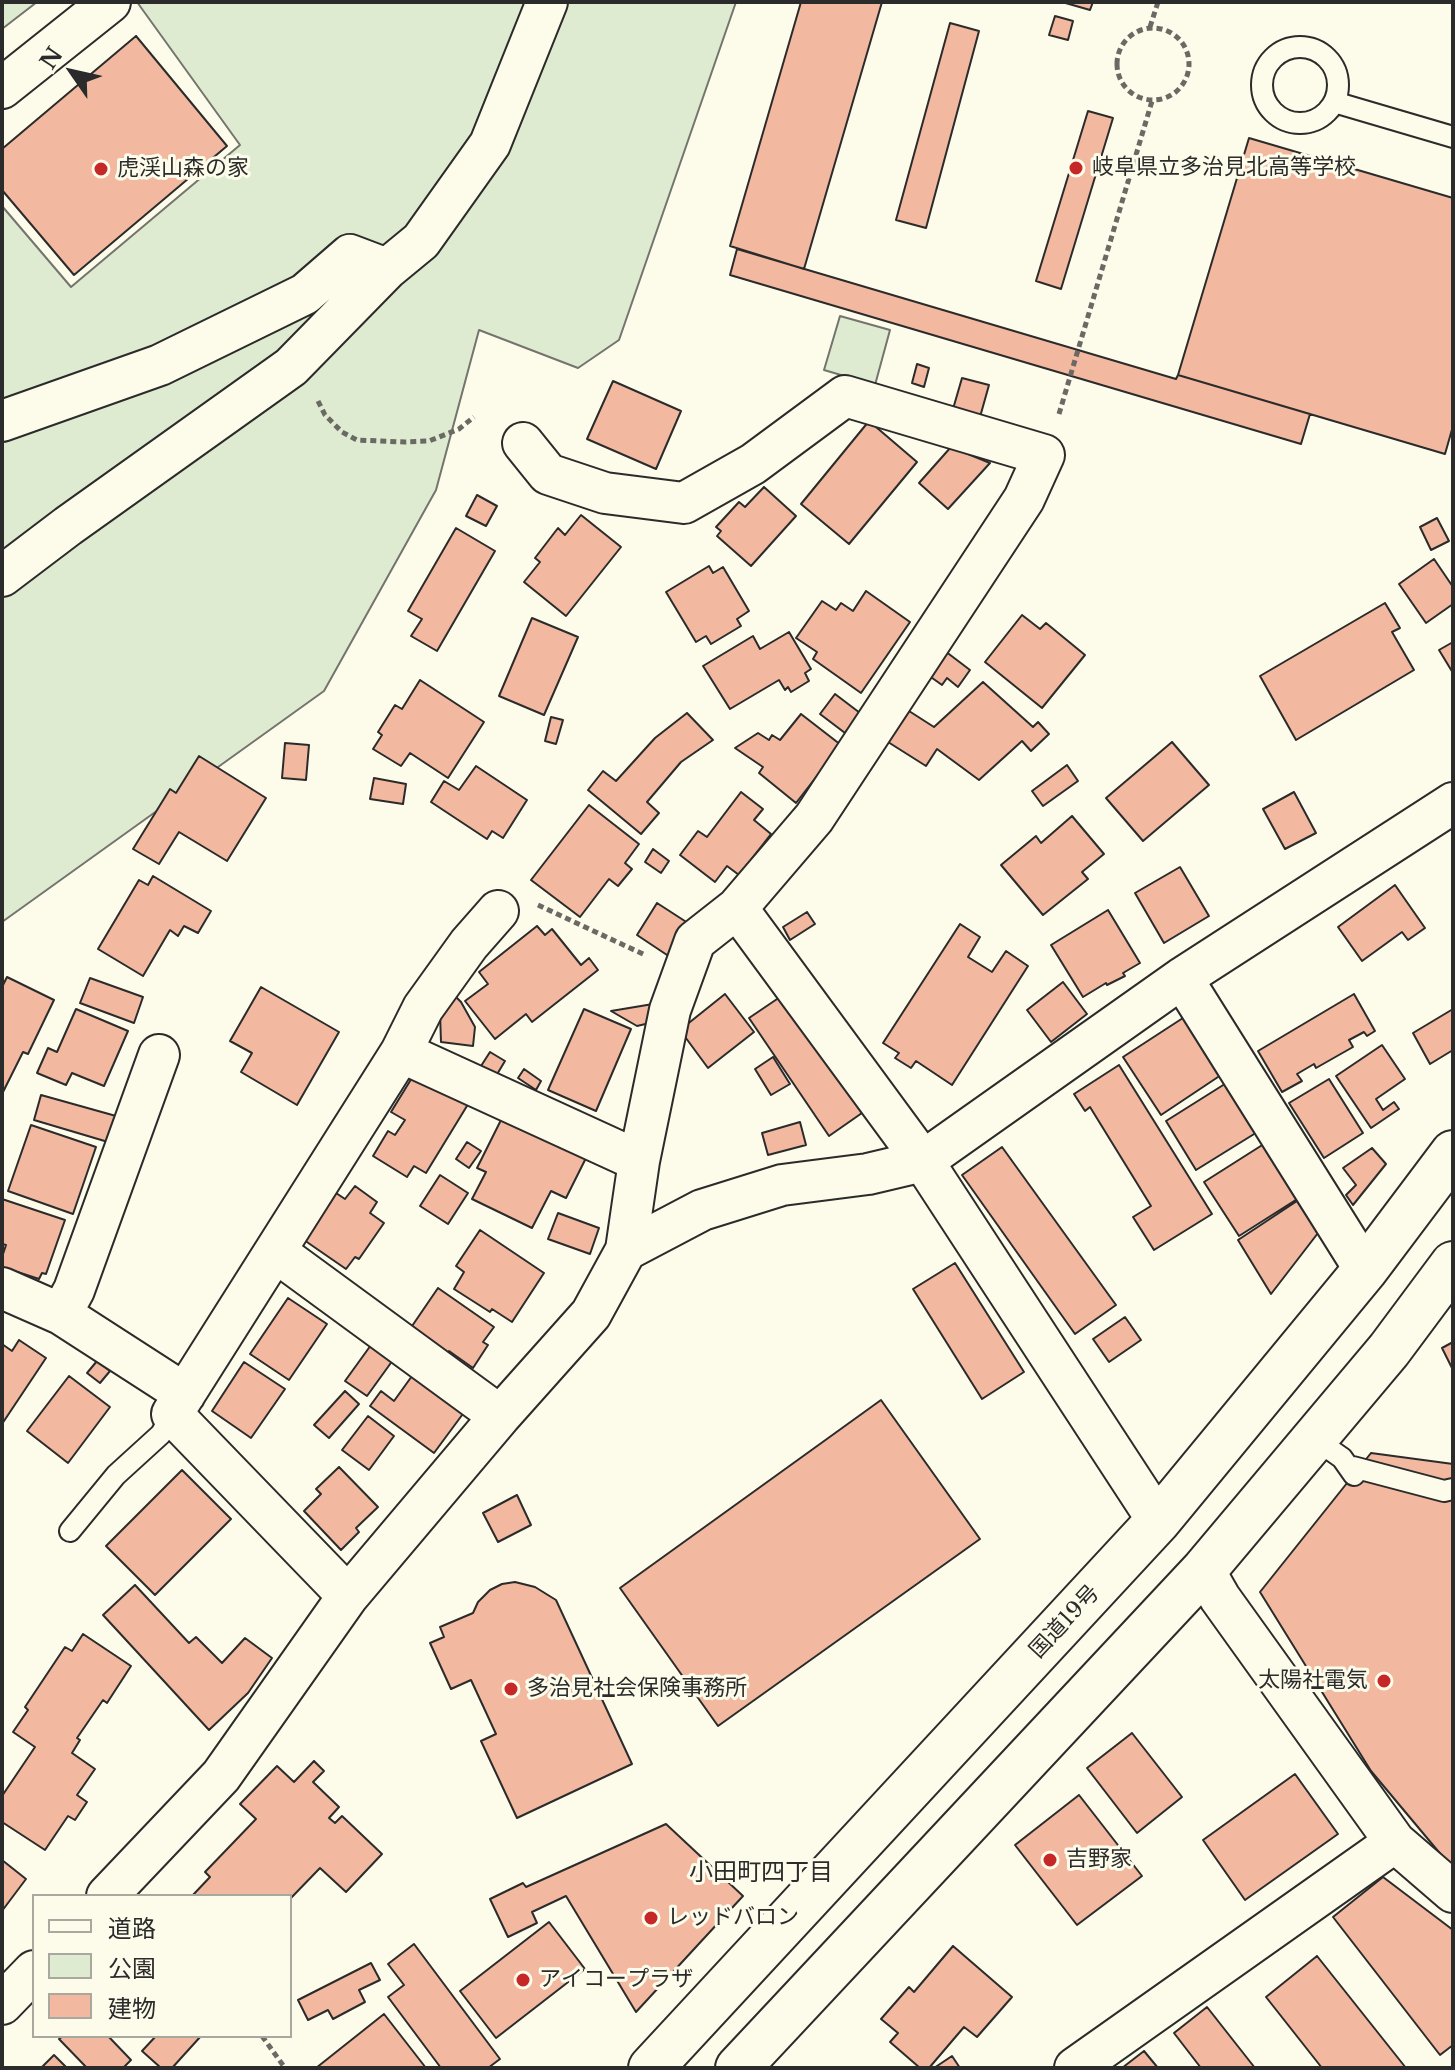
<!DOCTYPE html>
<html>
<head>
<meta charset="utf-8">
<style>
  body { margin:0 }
  #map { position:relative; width:1455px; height:2070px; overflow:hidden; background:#fdfbea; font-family:"Libre Baskerville","Noto Sans JP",serif }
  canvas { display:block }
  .frame { position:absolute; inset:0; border:4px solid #2b2b2b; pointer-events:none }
  .legend { position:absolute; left:32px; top:1894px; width:260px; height:144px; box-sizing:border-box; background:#fdfbea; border:2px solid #a9a89e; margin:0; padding:10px 14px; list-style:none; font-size:24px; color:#2b2b2b }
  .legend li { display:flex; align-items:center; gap:16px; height:40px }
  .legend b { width:40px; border:2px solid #a9a89e }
  .north { position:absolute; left:32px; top:32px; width:80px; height:80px; -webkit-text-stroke:6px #fdfbea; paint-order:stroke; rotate:304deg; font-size:22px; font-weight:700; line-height:32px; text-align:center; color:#2b2b2b }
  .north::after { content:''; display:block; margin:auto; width:28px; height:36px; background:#2b2b2b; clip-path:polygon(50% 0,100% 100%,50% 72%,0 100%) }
</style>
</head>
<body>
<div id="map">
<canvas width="1455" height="2070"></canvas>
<div class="frame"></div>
<ul class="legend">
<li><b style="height:10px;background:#fdfbea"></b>道路</li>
<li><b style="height:22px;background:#deebd1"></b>公園</li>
<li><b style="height:22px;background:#f2b8a0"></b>建物</li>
</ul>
<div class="north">N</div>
</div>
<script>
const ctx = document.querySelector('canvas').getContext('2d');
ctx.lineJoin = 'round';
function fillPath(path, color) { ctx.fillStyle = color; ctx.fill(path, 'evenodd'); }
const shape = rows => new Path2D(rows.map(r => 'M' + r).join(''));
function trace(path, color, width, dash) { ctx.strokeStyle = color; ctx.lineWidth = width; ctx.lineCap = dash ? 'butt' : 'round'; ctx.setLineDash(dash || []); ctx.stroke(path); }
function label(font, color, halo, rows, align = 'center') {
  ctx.font = font + ' "Libre Baskerville","Noto Sans JP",serif'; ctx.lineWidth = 6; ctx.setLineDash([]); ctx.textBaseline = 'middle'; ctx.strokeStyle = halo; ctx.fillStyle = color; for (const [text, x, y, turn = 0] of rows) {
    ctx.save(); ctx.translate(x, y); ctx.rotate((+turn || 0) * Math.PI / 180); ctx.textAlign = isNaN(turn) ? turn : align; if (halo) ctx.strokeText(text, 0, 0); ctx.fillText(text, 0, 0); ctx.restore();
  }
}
const green = shape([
  [2,2,37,2,2,29,2,2],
  [137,2,736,2,619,340,578,368,479,330,436,490,324,691,2,922,2,206,71,287,240,145,137,2],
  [840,316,890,330,875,385,824,370,840,316]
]);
fillPath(green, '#deebd1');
trace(green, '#74746e', 2);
const building = shape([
  [801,2,882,2,804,269,730,246,801,2],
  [1062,2,1093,2,1090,10,1062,2],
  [1055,16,1073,21,1068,40,1049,35,1055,16],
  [950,23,979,31,926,228,896,220,950,23],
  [136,36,227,146,74,275,2,190,2,149,136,36],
  [1088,111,1113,118,1061,289,1036,281,1088,111],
  [1249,138,1453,198,1453,426,1445,454,1178,375,1249,138],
  [737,249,1176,379,1178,375,1310,414,1301,444,730,275,737,249],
  [917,364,929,368,924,387,912,383,917,364],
  [962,378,989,385,980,417,953,409,962,378],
  [613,381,681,411,656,469,587,439,613,381],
  [869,421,917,462,849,544,801,504,869,421],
  [951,447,990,463,948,509,919,483,951,447],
  [764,487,796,516,751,566,717,536,721,531,716,527,739,502,745,507,764,487],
  [477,495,497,506,486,526,466,516,477,495],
  [581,515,621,547,566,616,524,582,540,562,535,558,558,528,565,535,581,515],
  [1437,518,1449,541,1431,550,1420,527,1437,518],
  [456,528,495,551,437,651,411,636,422,619,408,611,456,528],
  [1434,559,1453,587,1453,604,1426,623,1399,584,1434,559],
  [709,566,713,573,723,567,749,611,737,619,741,626,711,644,706,636,696,642,666,592,709,566],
  [866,591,910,622,861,693,813,659,817,652,796,638,822,601,836,610,841,603,853,611,866,591],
  [1385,603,1400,628,1392,632,1414,670,1296,740,1260,676,1385,603],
  [1022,615,1040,629,1046,623,1085,655,1042,708,985,662,1022,615],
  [532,618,578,637,544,715,499,696,532,618],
  [789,632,811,669,805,673,809,681,791,692,788,687,785,690,779,680,730,709,703,666,753,636,760,649,789,632],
  [1453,642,1453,673,1439,650,1453,642],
  [945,651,970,670,958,687,947,678,942,685,928,675,945,651],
  [420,680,484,722,448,778,410,753,401,766,373,749,382,735,378,732,395,705,402,709,420,680],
  [983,682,1033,727,1038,722,1049,734,1031,751,1022,741,979,780,937,749,926,766,888,742,909,711,934,727,983,682],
  [835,694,860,713,845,733,820,714,835,694],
  [687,713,713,740,681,762,647,802,659,813,641,834,588,790,603,771,616,781,655,738,687,713],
  [801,714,841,745,796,803,759,773,763,767,735,748,758,733,769,740,772,735,780,740,801,714],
  [551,717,563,720,556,744,545,741,551,717],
  [1172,742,1209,785,1143,841,1106,798,1172,742],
  [285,743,309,745,306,780,282,778,285,743],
  [199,756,266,798,227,861,179,832,159,864,133,849,170,789,176,793,199,756],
  [1067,765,1078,781,1043,806,1032,791,1067,765],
  [476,766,527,800,503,838,492,831,487,839,431,802,444,781,459,790,476,766],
  [374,778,406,784,403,804,370,799,374,778],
  [741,792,763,809,754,820,771,834,739,875,727,866,715,882,680,855,698,831,707,837,741,792],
  [1294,792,1316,833,1285,849,1263,809,1294,792],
  [589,805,639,844,625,863,632,869,618,886,609,879,580,917,531,880,589,805],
  [1072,816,1104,854,1082,872,1088,879,1043,915,1001,865,1036,836,1041,843,1072,816],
  [653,849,669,861,661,873,645,862,653,849],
  [1180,867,1209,916,1164,943,1135,893,1180,867],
  [153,876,211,911,198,933,184,926,178,936,170,930,143,976,98,949,139,880,148,885,153,876],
  [1395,885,1425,928,1408,940,1402,932,1362,961,1338,927,1395,885],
  [657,903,691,925,670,957,637,935,657,903],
  [1108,910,1140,963,1123,973,1125,976,1107,985,1106,983,1083,997,1051,945,1108,910],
  [807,912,815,924,790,940,783,927,807,912],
  [960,924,980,937,968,957,992,972,1006,951,1028,966,952,1085,916,1061,911,1068,895,1058,899,1053,883,1043,960,924],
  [537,926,545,935,552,929,581,965,589,958,598,970,532,1022,526,1014,495,1039,465,1001,488,984,479,972,537,926],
  [7,977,54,1000,28,1054,23,1052,2,1094,2,987,7,977],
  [90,978,143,997,134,1023,80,1003,90,978],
  [1063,982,1087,1014,1051,1042,1027,1010,1063,982],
  [261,987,339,1032,297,1105,241,1072,252,1053,230,1041,261,987],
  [453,994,461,1002,475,1027,473,1046,441,1042,440,1013,453,994],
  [725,994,754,1032,708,1068,680,1030,725,994],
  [1354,994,1375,1031,1367,1036,1364,1032,1349,1040,1353,1047,1316,1068,1314,1064,1297,1074,1302,1081,1282,1092,1258,1051,1354,994],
  [783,995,862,1113,829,1136,749,1018,783,995],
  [653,1004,654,1022,637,1026,611,1011,653,1004],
  [76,1009,128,1031,104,1086,72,1073,66,1085,37,1073,48,1048,57,1052,76,1009],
  [584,1009,631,1029,596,1111,548,1090,584,1009],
  [1453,1009,1453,1050,1430,1064,1413,1033,1453,1009],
  [1186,1016,1224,1073,1161,1115,1123,1057,1186,1016],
  [1382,1045,1405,1079,1376,1099,1383,1110,1394,1102,1399,1109,1371,1128,1336,1076,1382,1045],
  [490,1052,505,1061,496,1076,481,1066,490,1052],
  [773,1057,790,1084,771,1095,755,1069,773,1057],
  [1119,1065,1212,1214,1154,1250,1133,1217,1151,1206,1090,1107,1085,1111,1074,1094,1119,1065],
  [418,1068,470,1101,426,1173,414,1166,407,1177,373,1156,388,1131,395,1135,405,1120,391,1112,418,1068],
  [524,1069,541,1081,536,1090,518,1078,524,1069],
  [1329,1079,1363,1133,1324,1158,1289,1103,1329,1079],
  [1228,1082,1259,1131,1196,1170,1166,1121,1228,1082],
  [41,1095,116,1116,108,1142,34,1120,41,1095],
  [505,1112,588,1154,566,1198,551,1191,532,1228,472,1199,486,1172,477,1168,505,1112],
  [800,1122,806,1145,768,1155,762,1133,800,1122],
  [31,1125,96,1147,73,1214,8,1191,31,1125],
  [467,1142,481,1151,469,1168,456,1159,467,1142],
  [1267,1142,1302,1196,1239,1236,1204,1182,1267,1142],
  [1002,1147,1116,1305,1075,1334,962,1175,1002,1147],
  [1372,1148,1386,1164,1353,1205,1346,1195,1356,1185,1343,1168,1372,1148],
  [440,1175,468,1193,448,1224,420,1206,440,1175],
  [355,1186,377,1202,370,1213,384,1223,359,1259,355,1257,346,1269,304,1240,336,1193,345,1199,355,1186],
  [2,1199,65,1220,46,1274,42,1273,39,1279,2,1267,2,1257,6,1245,2,1244,2,1199],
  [1297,1201,1318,1233,1271,1294,1238,1240,1297,1201],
  [558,1213,599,1228,590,1254,548,1239,558,1213],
  [480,1230,544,1273,512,1322,492,1309,490,1312,454,1289,464,1272,456,1266,480,1230],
  [955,1263,1024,1372,982,1399,913,1289,955,1263],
  [438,1288,494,1327,483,1342,488,1345,473,1368,449,1351,447,1355,410,1329,438,1288],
  [288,1298,327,1324,289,1380,250,1354,288,1298],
  [1125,1317,1141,1340,1109,1362,1093,1339,1125,1317],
  [19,1340,46,1358,2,1424,2,1344,12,1351,19,1340],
  [1453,1342,1453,1370,1442,1348,1453,1342],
  [371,1345,393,1360,367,1396,345,1381,371,1345],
  [97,1361,110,1371,100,1383,87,1373,97,1361],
  [244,1362,285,1389,251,1438,212,1411,244,1362],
  [417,1369,468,1407,434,1453,370,1406,381,1391,394,1401,417,1369],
  [69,1376,110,1407,68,1463,27,1431,69,1376],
  [345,1391,359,1404,329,1438,314,1425,345,1391],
  [881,1400,980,1539,718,1726,620,1588,881,1400],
  [368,1416,394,1436,369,1470,342,1450,368,1416],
  [1371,1453,1453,1464,1453,1869,1371,1771,1260,1592,1371,1453],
  [339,1467,378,1507,356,1528,359,1532,341,1550,304,1511,321,1494,316,1489,339,1467],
  [182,1470,231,1519,155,1595,106,1546,182,1470],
  [517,1495,531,1525,498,1542,483,1513,517,1495],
  [515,1582,535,1587,556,1600,632,1764,517,1818,481,1741,496,1734,471,1680,451,1689,430,1643,444,1637,440,1627,473,1613,478,1602,490,1590,502,1584,515,1582],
  [135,1585,189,1643,196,1637,222,1663,245,1638,272,1658,248,1693,209,1730,103,1615,135,1585],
  [83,1634,131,1666,107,1703,103,1700,77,1738,80,1740,72,1753,95,1769,77,1795,87,1802,75,1820,68,1816,45,1850,2,1822,2,1796,35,1747,13,1732,28,1710,25,1707,65,1647,72,1651,83,1634],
  [1132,1733,1182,1797,1137,1833,1087,1768,1132,1733],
  [314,1761,324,1771,313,1782,339,1807,329,1818,335,1823,342,1816,382,1854,346,1892,320,1868,290,1899,290,1896,192,1896,210,1877,205,1872,256,1819,240,1804,277,1766,294,1782,314,1761],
  [1295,1774,1338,1834,1245,1900,1203,1840,1295,1774],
  [1079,1795,1142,1876,1077,1925,1015,1845,1079,1795],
  [666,1824,743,1896,636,2012,566,1896,532,1912,537,1923,508,1937,490,1899,523,1883,526,1887,666,1824],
  [2,1860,26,1879,2,1911,2,1860],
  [1383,1877,1453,1930,1453,2045,1440,2055,1333,1917,1383,1877],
  [549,1922,585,1969,496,2038,460,1991,549,1922],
  [414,1944,500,2059,488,2068,441,2068,388,1997,404,1985,388,1964,414,1944],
  [953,1946,1012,1997,977,2037,964,2027,929,2068,920,2068,890,2042,898,2033,881,2019,909,1987,914,1992,953,1946],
  [1317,1956,1406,2068,1322,2068,1266,1997,1317,1956],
  [371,1963,380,1980,359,1990,365,2002,333,2019,328,2010,308,2020,298,2000,371,1963],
  [1207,2007,1255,2068,1201,2068,1174,2033,1207,2007],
  [384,2014,426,2068,316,2068,384,2014],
  [63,2036,108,2036,131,2060,123,2068,87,2068,59,2039,63,2036],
  [156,2036,201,2036,172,2068,161,2068,142,2051,156,2036],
  [1144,2051,1158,2068,1122,2068,1144,2051],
  [54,2055,67,2068,41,2068,54,2055],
  [952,2056,960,2068,934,2068,952,2056]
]);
fillPath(building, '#f2b8a0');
trace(building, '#2b2b2b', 2);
const lane = shape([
  '1262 85a38 38 0 1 1 76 0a38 38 0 1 1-76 0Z',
  [1334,102,1453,137],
  [1315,1439,1342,1458,1354,1475,1353,1467,1444,1491,1453,1489],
  [70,1531,116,1475,161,1434,172,1414]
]);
const street = shape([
  [2,88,110,2],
  [387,269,421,241,490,144,547,2],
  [2,421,160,365,305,294,350,255,387,269,291,367,68,526,2,576],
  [737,908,923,1161,1158,1521],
  [1182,978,1365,1270],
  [401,1052,423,1008,469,944,498,911],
  [626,1250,702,1210,782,1185,868,1174,923,1161,1182,978,1453,803],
  [276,1252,500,1416],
  [2,1288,61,1314,185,1394],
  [61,1314,74,1290,159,1055],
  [1204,1570,1220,1598,1395,1842,1453,1892],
  [348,1596,172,1414,401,1052,639,1161],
  [107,1896,221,1776,348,1596,500,1416,591,1314,626,1250,639,1161,670,1010,695,941,737,908,814,818,1024,499,1044,455,845,396,753,464,684,503,605,493,548,474,523,443],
  [2,2004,34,1971],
  [1075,2068,1395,1842]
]);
const highway = shape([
  [651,2068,1158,1521,1365,1270,1453,1153],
  [738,2068,1204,1570,1389,1350,1453,1264]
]);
trace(lane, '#2b2b2b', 24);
trace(street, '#2b2b2b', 44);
trace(highway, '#2b2b2b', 48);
trace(shape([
  [1150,27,1158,2],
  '1117 64a36 36 0 1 1 72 0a36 36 0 1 1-72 0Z',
  [318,401,325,415,342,432,357,440,405,442,429,441,459,429,474,417],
  [1059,414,1152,101],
  [538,905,645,955],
  [262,2036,285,2068]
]), '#6a6964', 5, [6, 4]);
trace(lane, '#fdfbea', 20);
trace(street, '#fdfbea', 40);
trace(highway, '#fdfbea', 44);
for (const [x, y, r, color] of [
  [1076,168,8,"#c62828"],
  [101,169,8,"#c62828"],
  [1384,1681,8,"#c62828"],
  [511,1689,8,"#c62828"],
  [1050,1860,8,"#c62828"],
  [651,1918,8,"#c62828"],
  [523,1980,8,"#c62828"]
]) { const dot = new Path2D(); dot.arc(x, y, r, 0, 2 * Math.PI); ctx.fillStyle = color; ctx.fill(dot); trace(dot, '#fdfbea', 3); }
label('22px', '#2b2b2b', '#fdfbea', [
  ["岐阜県立多治見北高等学校",1092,168],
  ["虎渓山森の家",117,169],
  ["太陽社電気",1368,1681,"right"],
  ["多治見社会保険事務所",527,1689],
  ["吉野家",1066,1860],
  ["レッドバロン",667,1918],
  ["アイコープラザ",539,1980]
], 'left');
label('22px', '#2b2b2b', '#fdfbea', [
  ["国道19号",1065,1622,-47]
]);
label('24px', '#2b2b2b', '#fdfbea', [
  ["小田町四丁目",761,1873]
]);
</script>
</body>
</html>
